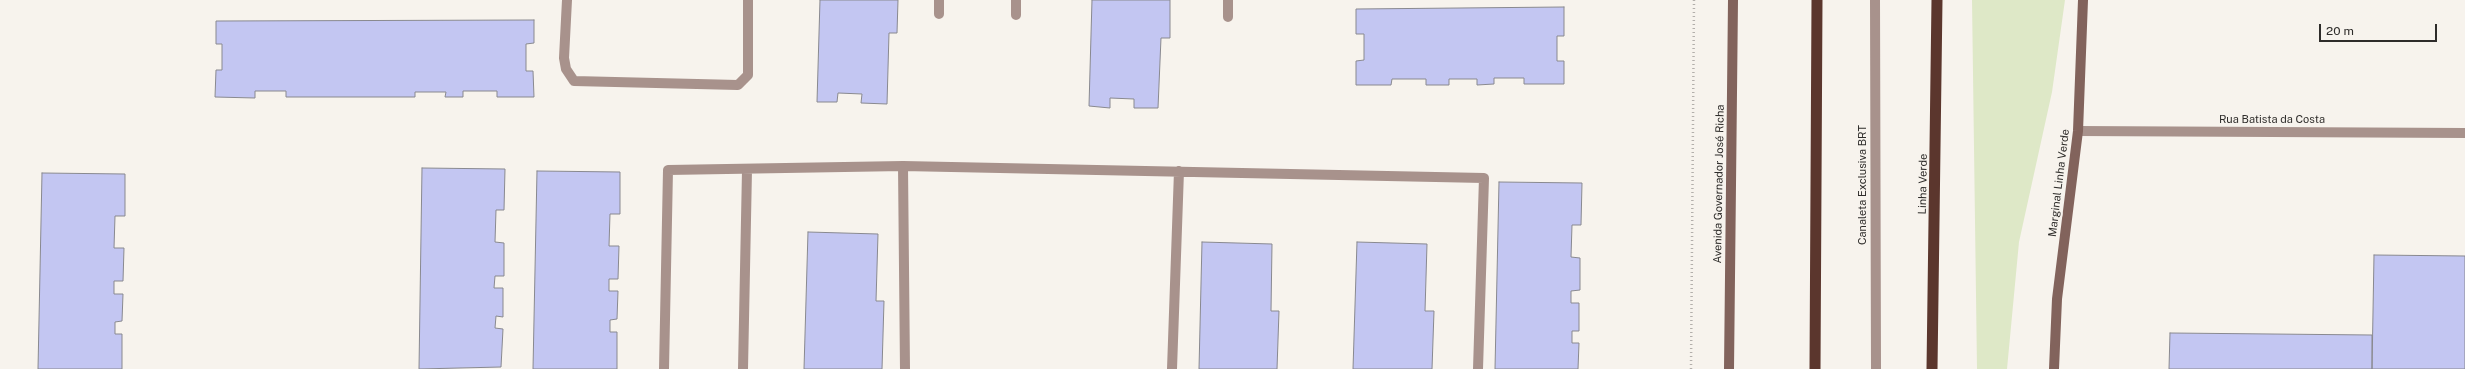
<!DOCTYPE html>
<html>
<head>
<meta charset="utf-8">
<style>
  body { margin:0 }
  #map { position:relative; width:2465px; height:369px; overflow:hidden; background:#f7f3ed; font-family:"Public Sans",sans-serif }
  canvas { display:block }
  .scale { position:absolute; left:2319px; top:24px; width:118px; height:18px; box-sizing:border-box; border:2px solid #2e2c2a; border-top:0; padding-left:5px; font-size:12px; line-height:14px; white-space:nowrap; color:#2e2c2a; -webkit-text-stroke:3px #f7f3ed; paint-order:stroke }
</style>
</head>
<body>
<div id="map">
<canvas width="2465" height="369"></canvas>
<div class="scale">20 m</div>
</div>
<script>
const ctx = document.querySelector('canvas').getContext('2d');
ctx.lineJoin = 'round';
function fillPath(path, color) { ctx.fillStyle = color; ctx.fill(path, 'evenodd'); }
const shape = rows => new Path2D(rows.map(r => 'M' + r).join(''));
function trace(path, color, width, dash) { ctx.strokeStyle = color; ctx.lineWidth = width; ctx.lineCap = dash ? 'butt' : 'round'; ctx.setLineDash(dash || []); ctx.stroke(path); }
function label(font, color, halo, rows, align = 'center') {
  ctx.font = font + ' "Public Sans",sans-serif'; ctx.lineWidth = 4; ctx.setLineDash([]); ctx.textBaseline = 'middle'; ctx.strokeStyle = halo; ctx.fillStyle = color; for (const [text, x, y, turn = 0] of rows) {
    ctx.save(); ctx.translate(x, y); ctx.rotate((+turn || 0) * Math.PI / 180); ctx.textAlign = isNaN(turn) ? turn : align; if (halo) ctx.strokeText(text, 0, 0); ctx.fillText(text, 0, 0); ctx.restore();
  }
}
fillPath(shape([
  [1972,0,2065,0,2052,92,2019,242,2007,369,1977,369]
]), '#dee8c7');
const building = shape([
  [820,0,898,0,897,33,889,33,887,104,861,103,862,94,838,93,837,102,817,102,820,0],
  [1092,0,1170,0,1170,38,1161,38,1158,108,1134,108,1134,99,1110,98,1110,108,1089,106,1092,0],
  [1564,7,1564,36,1557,36,1557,61,1564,61,1564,84,1524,84,1524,78,1494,78,1494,84,1477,85,1477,79,1449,79,1449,85,1426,85,1426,79,1392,79,1391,85,1356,85,1356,61,1364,60,1364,34,1356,34,1356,9,1564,7],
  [534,20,534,43,526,44,526,71,533,71,534,97,497,97,497,91,463,91,463,97,445,97,446,92,415,92,415,97,286,97,286,91,255,91,255,98,215,97,216,70,222,70,222,44,216,44,216,21,534,20],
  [422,168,505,169,504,210,496,210,495,242,504,243,504,276,495,276,494,288,503,288,503,317,496,316,495,328,503,329,501,367,419,369,422,168],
  [537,171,620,172,620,214,610,214,609,246,619,246,618,279,609,279,609,291,618,291,617,319,610,320,610,332,617,332,617,369,533,369,537,171],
  [42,173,125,174,125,216,115,216,114,248,124,248,123,281,114,281,114,294,123,294,122,321,115,322,115,334,122,334,122,369,38,369,42,173],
  [1499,182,1582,183,1581,225,1572,225,1571,257,1580,258,1580,290,1571,291,1571,303,1579,303,1579,331,1572,331,1572,343,1579,343,1578,369,1495,369,1499,182],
  [808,232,878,234,876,301,884,301,882,369,804,369,808,232],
  [1202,242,1272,244,1271,311,1279,311,1277,369,1199,369,1202,242],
  [1357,242,1427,244,1425,311,1434,311,1432,369,1353,369,1357,242],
  [2374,255,2465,256,2465,369,2372,369,2374,255],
  [2170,333,2372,335,2372,369,2169,369,2170,333]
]);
fillPath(building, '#c3c6f2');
trace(building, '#89898f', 1);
trace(shape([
  [1691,369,1694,0]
]), '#b3afab', 2.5, [1, 3]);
trace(shape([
  [567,0,564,58,566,69,574,81,738,85,748,75,748,0],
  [939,0,939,14],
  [1875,0,1876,369],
  [1016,15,1016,0],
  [1228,17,1228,0],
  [903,166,905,369],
  [664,369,668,170,903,166,1484,178,1478,369],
  [743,369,747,170],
  [1172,369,1179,171]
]), '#a8928c', 10);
trace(shape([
  [2078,131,2465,133]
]), '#a8928c', 10);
trace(shape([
  [1729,369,1733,0],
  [2054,369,2057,299,2078,131,2083,0]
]), '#82635c', 10);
trace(shape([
  [1815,369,1817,0],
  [1932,369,1937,0]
]), '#5b362d', 11);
label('11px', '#2e2c2a', '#f7f3ed', [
  ["Rua Batista da Costa",2272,120],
  ["Marginal Linha Verde",2059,183,-83],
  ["Avenida Governador José Richa",1719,184,-89],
  ["Linha Verde",1923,184,-89],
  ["Canaleta Exclusiva BRT",1863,185,-90]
]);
</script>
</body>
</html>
